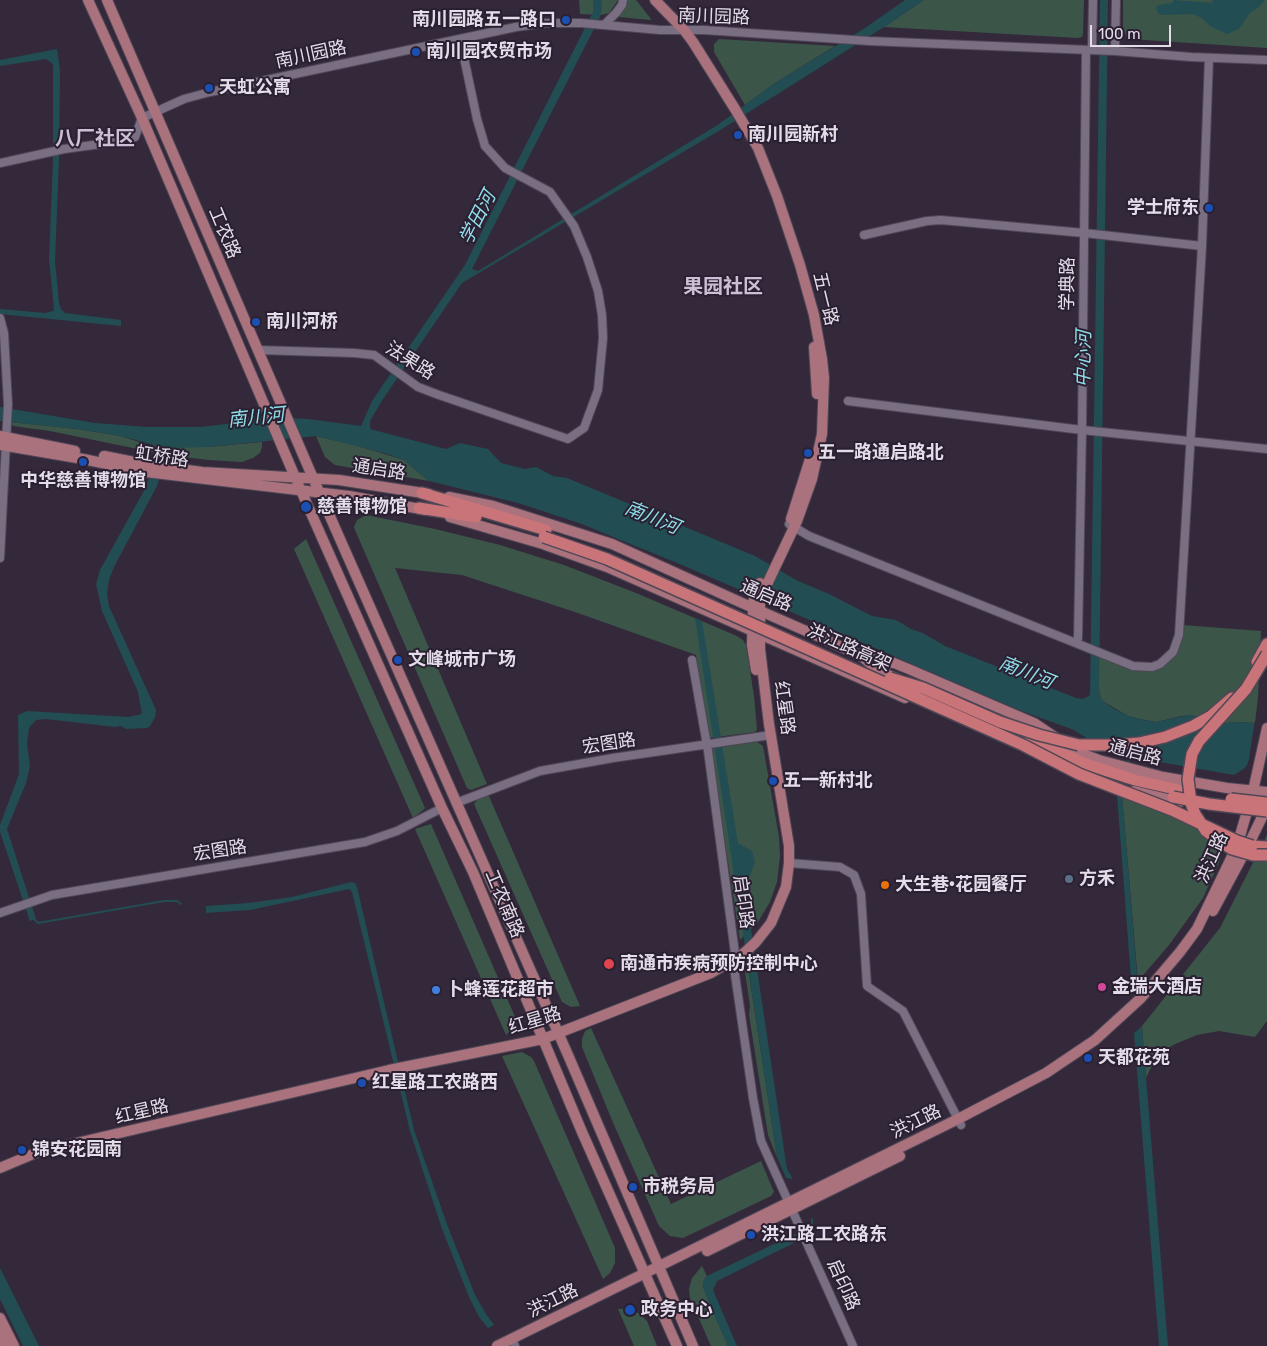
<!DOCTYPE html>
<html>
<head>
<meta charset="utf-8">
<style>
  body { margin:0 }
  #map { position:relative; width:1267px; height:1346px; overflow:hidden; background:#34293b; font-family:Rubik,sans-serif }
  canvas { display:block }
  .scale { position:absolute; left:1090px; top:25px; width:81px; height:22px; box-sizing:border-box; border:2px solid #e4dde9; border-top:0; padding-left:6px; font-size:15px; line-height:18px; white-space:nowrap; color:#e4dde9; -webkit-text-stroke:4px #2a2031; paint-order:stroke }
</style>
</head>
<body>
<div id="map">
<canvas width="1267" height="1346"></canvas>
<div class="scale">100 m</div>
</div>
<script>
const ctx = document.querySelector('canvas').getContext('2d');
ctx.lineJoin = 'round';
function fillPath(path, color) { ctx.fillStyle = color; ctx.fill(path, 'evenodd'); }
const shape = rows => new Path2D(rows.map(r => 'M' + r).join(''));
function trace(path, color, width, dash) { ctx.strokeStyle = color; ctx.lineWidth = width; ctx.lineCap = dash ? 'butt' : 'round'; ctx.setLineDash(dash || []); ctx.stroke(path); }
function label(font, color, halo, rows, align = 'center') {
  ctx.font = font + ' Rubik,"Noto Sans SC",sans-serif'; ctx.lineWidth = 4; ctx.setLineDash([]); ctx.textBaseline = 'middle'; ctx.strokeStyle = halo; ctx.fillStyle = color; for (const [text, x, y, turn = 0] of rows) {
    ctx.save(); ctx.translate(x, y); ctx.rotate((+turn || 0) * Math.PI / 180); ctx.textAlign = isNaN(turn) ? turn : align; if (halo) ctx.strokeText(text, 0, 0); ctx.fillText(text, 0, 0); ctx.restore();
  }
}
fillPath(shape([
  [579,0,618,0,609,13,601,15,580,14],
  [628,0,636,0,651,19,650,20,619,17,624,9],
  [924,0,1084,0,1083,34,1082,37,1078,38,884,27],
  [1123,0,1267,0,1267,48,1130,39,1126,36,1123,27],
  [719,39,835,46,775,83,745,105,714,52,714,44],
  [10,422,77,429,121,436,148,445,208,447,262,442,262,447,260,453,253,458,242,462,209,460,167,455,50,431,13,426],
  [316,436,355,445,404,460,429,481,335,465,325,457],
  [366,515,435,529,500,545,564,565,636,593,737,636,743,640,746,645,754,696,757,730,755,732,709,738,708,737,696,655,575,612,462,575,395,568,487,784,471,790,467,788,355,530,354,527,357,520],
  [306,539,425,808,423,810,413,818,294,549],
  [1182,625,1261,631,1258,698,1255,723,1235,722,1217,724,1206,722,1193,715,1181,716,1157,722,1144,720,1128,716,1101,700,1098,684,1099,657,1122,666,1144,669,1172,656],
  [757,742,763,746,779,837,780,856,777,882,770,902,758,922,740,940,711,751,713,748],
  [488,794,580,1006,571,1007,562,1002,474,804,478,799],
  [1122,796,1173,814,1211,821,1225,828,1228,836,1218,865,1203,898,1169,945,1138,981],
  [431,824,516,1019,514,1027,506,1035,415,829],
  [1267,835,1267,1021,1255,1037,1219,1031,1197,1035,1175,1044,1157,1055,1146,1078,1142,1026,1220,928],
  [747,961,777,1157,768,1135,749,1015,750,1006,744,965],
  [591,1028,671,1204,761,1161,774,1192,771,1196,683,1238,670,1236,659,1226,614,1125,582,1047,582,1039,585,1031],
  [522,1052,531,1057,534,1061,615,1248,615,1263,610,1273,603,1279,502,1056],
  [702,1266,707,1276,704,1280,703,1287,728,1346,711,1346,690,1298,689,1289,692,1278],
  [618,1309,632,1309,641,1315,647,1321,657,1346,634,1346]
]), '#3b5648');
fillPath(shape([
  [593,0,602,0,601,15,472,269,478,271,719,124,775,83,865,28,905,0,924,0,884,27,722,129,462,283,383,399,370,421,370,429,446,449,460,443,488,449,501,463,525,469,536,467,553,476,567,478,755,556,798,581,829,594,872,616,896,620,911,629,923,633,945,646,1076,698,1083,699,1090,695,1100,0,1108,0,1099,691,1102,700,1111,707,1128,716,1144,720,1157,722,1188,715,1193,715,1206,722,1216,724,1235,722,1255,723,1249,761,1245,768,1234,775,1142,759,1099,746,1074,730,1019,710,682,565,579,523,518,503,429,481,404,460,384,453,316,436,208,447,172,448,167,451,157,486,114,567,109,580,107,594,109,606,156,710,155,717,150,726,147,728,126,729,121,726,115,727,46,719,36,720,29,728,27,744,30,766,26,783,7,829,36,919,30,921,0,832,0,825,19,774,18,715,27,711,128,717,142,714,138,692,102,611,96,584,100,570,146,487,157,454,157,448,154,445,121,436,77,429,0,421,0,407,95,423,147,427,201,427,234,423,253,416,308,419,361,426,372,401,465,265,593,12],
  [1174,0,1212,3,1213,0,1265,0,1259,7,1250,13,1239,29,1227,34,1210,26,1202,18,1193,14,1162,15,1158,13,1156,7,1159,5,1172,3],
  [57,49,60,70,59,160,55,262,59,303,61,309,65,313,121,320,121,326,0,314,0,309,45,313,53,311,54,309,49,258,53,161,53,66,52,63,46,59,0,66,0,60],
  [695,618,702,621,738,843,752,851,755,862,745,889,785,1156,787,1169,793,1179,786,1178,777,1157],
  [1117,795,1122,796,1137,974,1131,979],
  [351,882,355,883,357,887,414,1130,448,1227,475,1295,486,1314,494,1325,488,1328,479,1317,469,1297,442,1229,410,1131,352,892,349,889,250,910,206,913,206,906,248,903,292,897],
  [1142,1026,1146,1078,1168,1346,1159,1346,1134,1033],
  [795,1234,798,1241,717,1281,713,1290,737,1346,728,1346,710,1306,703,1287,704,1280,707,1276],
  [0,1268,39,1346,23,1346,0,1299]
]), '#224d53');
fillPath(shape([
  [1255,721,1267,723,1267,766,1251,764,1248,765]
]), '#34293b');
trace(shape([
  [1128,763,1130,753],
  [33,918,38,923,164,901,177,901,181,904],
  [805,1232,812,1229,812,1219]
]), '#224d53', 2);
const minor = shape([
  [605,24,616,13,622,5,623,0],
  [1092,50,1093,0],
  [1115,51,1116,0],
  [0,163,64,149,108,143,135,137,142,118,184,99,210,92,516,27,545,23,581,23,660,30,704,30,869,41,1115,51,1191,57,1267,60],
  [864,235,927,221,941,220,1084,233,1202,246],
  [0,318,4,333,8,404,0,558],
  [258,350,354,353,374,355,418,387,439,395,568,439,584,428,598,390,603,338,602,315,598,291,587,257,574,226,550,192,505,168,485,146,477,119,460,39],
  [848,401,1082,430,1267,449],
  [789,524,809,536,1133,666,1152,667,1160,664,1173,652,1179,635,1202,246,1209,58],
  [1078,638,1082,430,1086,50],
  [692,660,708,751,735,953,733,961,753,1098,761,1141,789,1203],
  [456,803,540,771,613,758,771,735],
  [789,863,840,867,854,875,861,894,867,986,903,1011,961,1125],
  [0,913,52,895,365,842,397,831,442,808],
  [792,1210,853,1346],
  [512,1339,515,1346]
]);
const major = shape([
  [88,0,142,118,295,477,442,808,473,872,582,1132,677,1346],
  [107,0,313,478,568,1055,693,1346],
  [814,347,817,394],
  [0,436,75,451],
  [0,445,83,459,146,472,349,496,426,510],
  [104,456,149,465,202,472,339,480,429,494],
  [449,497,493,506,612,544,742,603,822,638,861,656,879,671,898,679],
  [450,517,543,544,607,567,905,698],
  [791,519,811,456],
  [864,657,894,663,911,670,1034,723,1056,738],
  [756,670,752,645,753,608,754,597,760,583],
  [1053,743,1099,760,1163,777,1227,788,1267,792],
  [1134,791,1180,802],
  [1213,911,1247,848,1263,815,1266,804],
  [0,1168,38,1152,389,1070,543,1039,711,973,742,955,756,942,771,923,786,887,789,863,789,846,769,724,760,649,760,599,797,521,812,479,822,434,824,378,822,359,814,315,800,265,777,196,758,148,735,109,693,42,684,30,655,0],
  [707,1251,900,1156],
  [0,1318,14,1346],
  [0,1334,6,1346],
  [497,1346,958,1119,1046,1073,1095,1040,1141,998,1180,952,1197,929,1237,846,1253,791,1267,728]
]);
const highway = shape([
  [422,493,546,530],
  [419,508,476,517],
  [1257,662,1267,644],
  [1004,728,1086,764,1135,780,1179,790],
  [1079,745,1115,745,1139,743,1165,737,1193,726,1211,716,1232,698],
  [1252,846,1267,847]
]);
trace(minor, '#504756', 10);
trace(major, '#504756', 12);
trace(highway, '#504756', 14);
trace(minor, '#7a6e83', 8);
trace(major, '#a9727d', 10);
trace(highway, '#c87479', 11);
const highwayBridge = shape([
  [544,537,607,559,1023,745,1079,774,1172,810,1237,841,1252,846],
  [1267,654,1246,689,1199,741,1192,754,1188,779,1191,803,1195,814,1206,831,1219,841,1232,849,1253,855,1267,855],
  [890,678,923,688,1000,722,1039,735,1079,745],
  [1173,797,1209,804,1267,811],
  [1231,799,1267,803]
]);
trace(highwayBridge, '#504756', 14, []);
trace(highwayBridge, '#c87479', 11);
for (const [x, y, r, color] of [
  [566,20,5,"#1a4fb4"],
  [416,52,5,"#1a4fb4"],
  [209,88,5,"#1a4fb4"],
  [738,135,5,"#1a4fb4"],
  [1209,208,5,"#1a4fb4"],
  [256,322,5,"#1a4fb4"],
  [808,453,5,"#1a4fb4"],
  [83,462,5,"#1a4fb4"],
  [306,507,6,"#1a4fb4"],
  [398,660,5,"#1a4fb4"],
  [773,781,5,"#1a4fb4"],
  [1069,879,5,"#5c6f8a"],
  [885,885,5,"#e8710a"],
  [609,964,6,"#e0444e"],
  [1102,987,5,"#d1479c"],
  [436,990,5,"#3f7fe0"],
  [1088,1058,5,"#1a4fb4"],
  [362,1083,5,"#1a4fb4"],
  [22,1150,5,"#1a4fb4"],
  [633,1187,5,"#1a4fb4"],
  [751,1235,5,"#1a4fb4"],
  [630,1310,6,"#1a4fb4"]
]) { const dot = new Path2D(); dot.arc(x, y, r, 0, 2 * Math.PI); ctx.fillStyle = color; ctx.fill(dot); trace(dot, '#2a2031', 2); }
label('18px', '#e4dde9', '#2a2031', [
  ["南川园路",714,17,2],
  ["南川园路",311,55,-12],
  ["工农路",224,233,67],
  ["学典路",1068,284,-89],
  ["五一路",825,299,76],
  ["法果路",410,361,32],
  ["虹桥路",162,457,9],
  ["通启路",379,470,9],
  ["通启路",766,596,23],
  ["洪江路高架",849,648,24],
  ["红星路",784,708,82],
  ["宏图路",609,744,-9],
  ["通启路",1135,753,15],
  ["宏图路",220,851,-9],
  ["洪江路",1212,858,-66],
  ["启印路",743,902,82],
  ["工农南路",504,904,67],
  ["红星路",535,1021,-17],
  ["红星路",142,1112,-13],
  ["洪江路",916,1122,-26],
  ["启印路",843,1285,66],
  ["洪江路",553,1301,-26]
]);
label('bold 18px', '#e4dde9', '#2a2031', [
  ["南川园路五一路口",556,20,"right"],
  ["南川园农贸市场",426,52],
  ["天虹公寓",219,88],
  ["南川园新村",748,135],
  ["学士府东",1199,208,"right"],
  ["南川河桥",266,322],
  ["五一路通启路北",818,453],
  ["中华慈善博物馆",83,481,"center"],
  ["慈善博物馆",317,507],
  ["文峰城市广场",408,660],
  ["五一新村北",783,781],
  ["方禾",1079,879],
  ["大生巷·花园餐厅",895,885],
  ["南通市疾病预防控制中心",620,964],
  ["金瑞大酒店",1112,987],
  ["卜蜂莲花超市",446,990],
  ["天都花苑",1098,1058],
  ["红星路工农路西",372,1083],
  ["锦安花园南",32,1150],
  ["市税务局",643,1187],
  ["洪江路工农路东",761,1235],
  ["政务中心",641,1310]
], 'left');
label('italic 19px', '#8fdde9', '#2a2031', [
  ["学田河",478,218,-63],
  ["中心河",1084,359,-89],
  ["南川河",256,418,-6],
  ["南川河",652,518,22],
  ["南川河",1026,673,22]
]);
label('bold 20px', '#ccbfd5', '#2a2031', [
  ["八厂社区",95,139],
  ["果园社区",723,287]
]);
</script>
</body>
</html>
